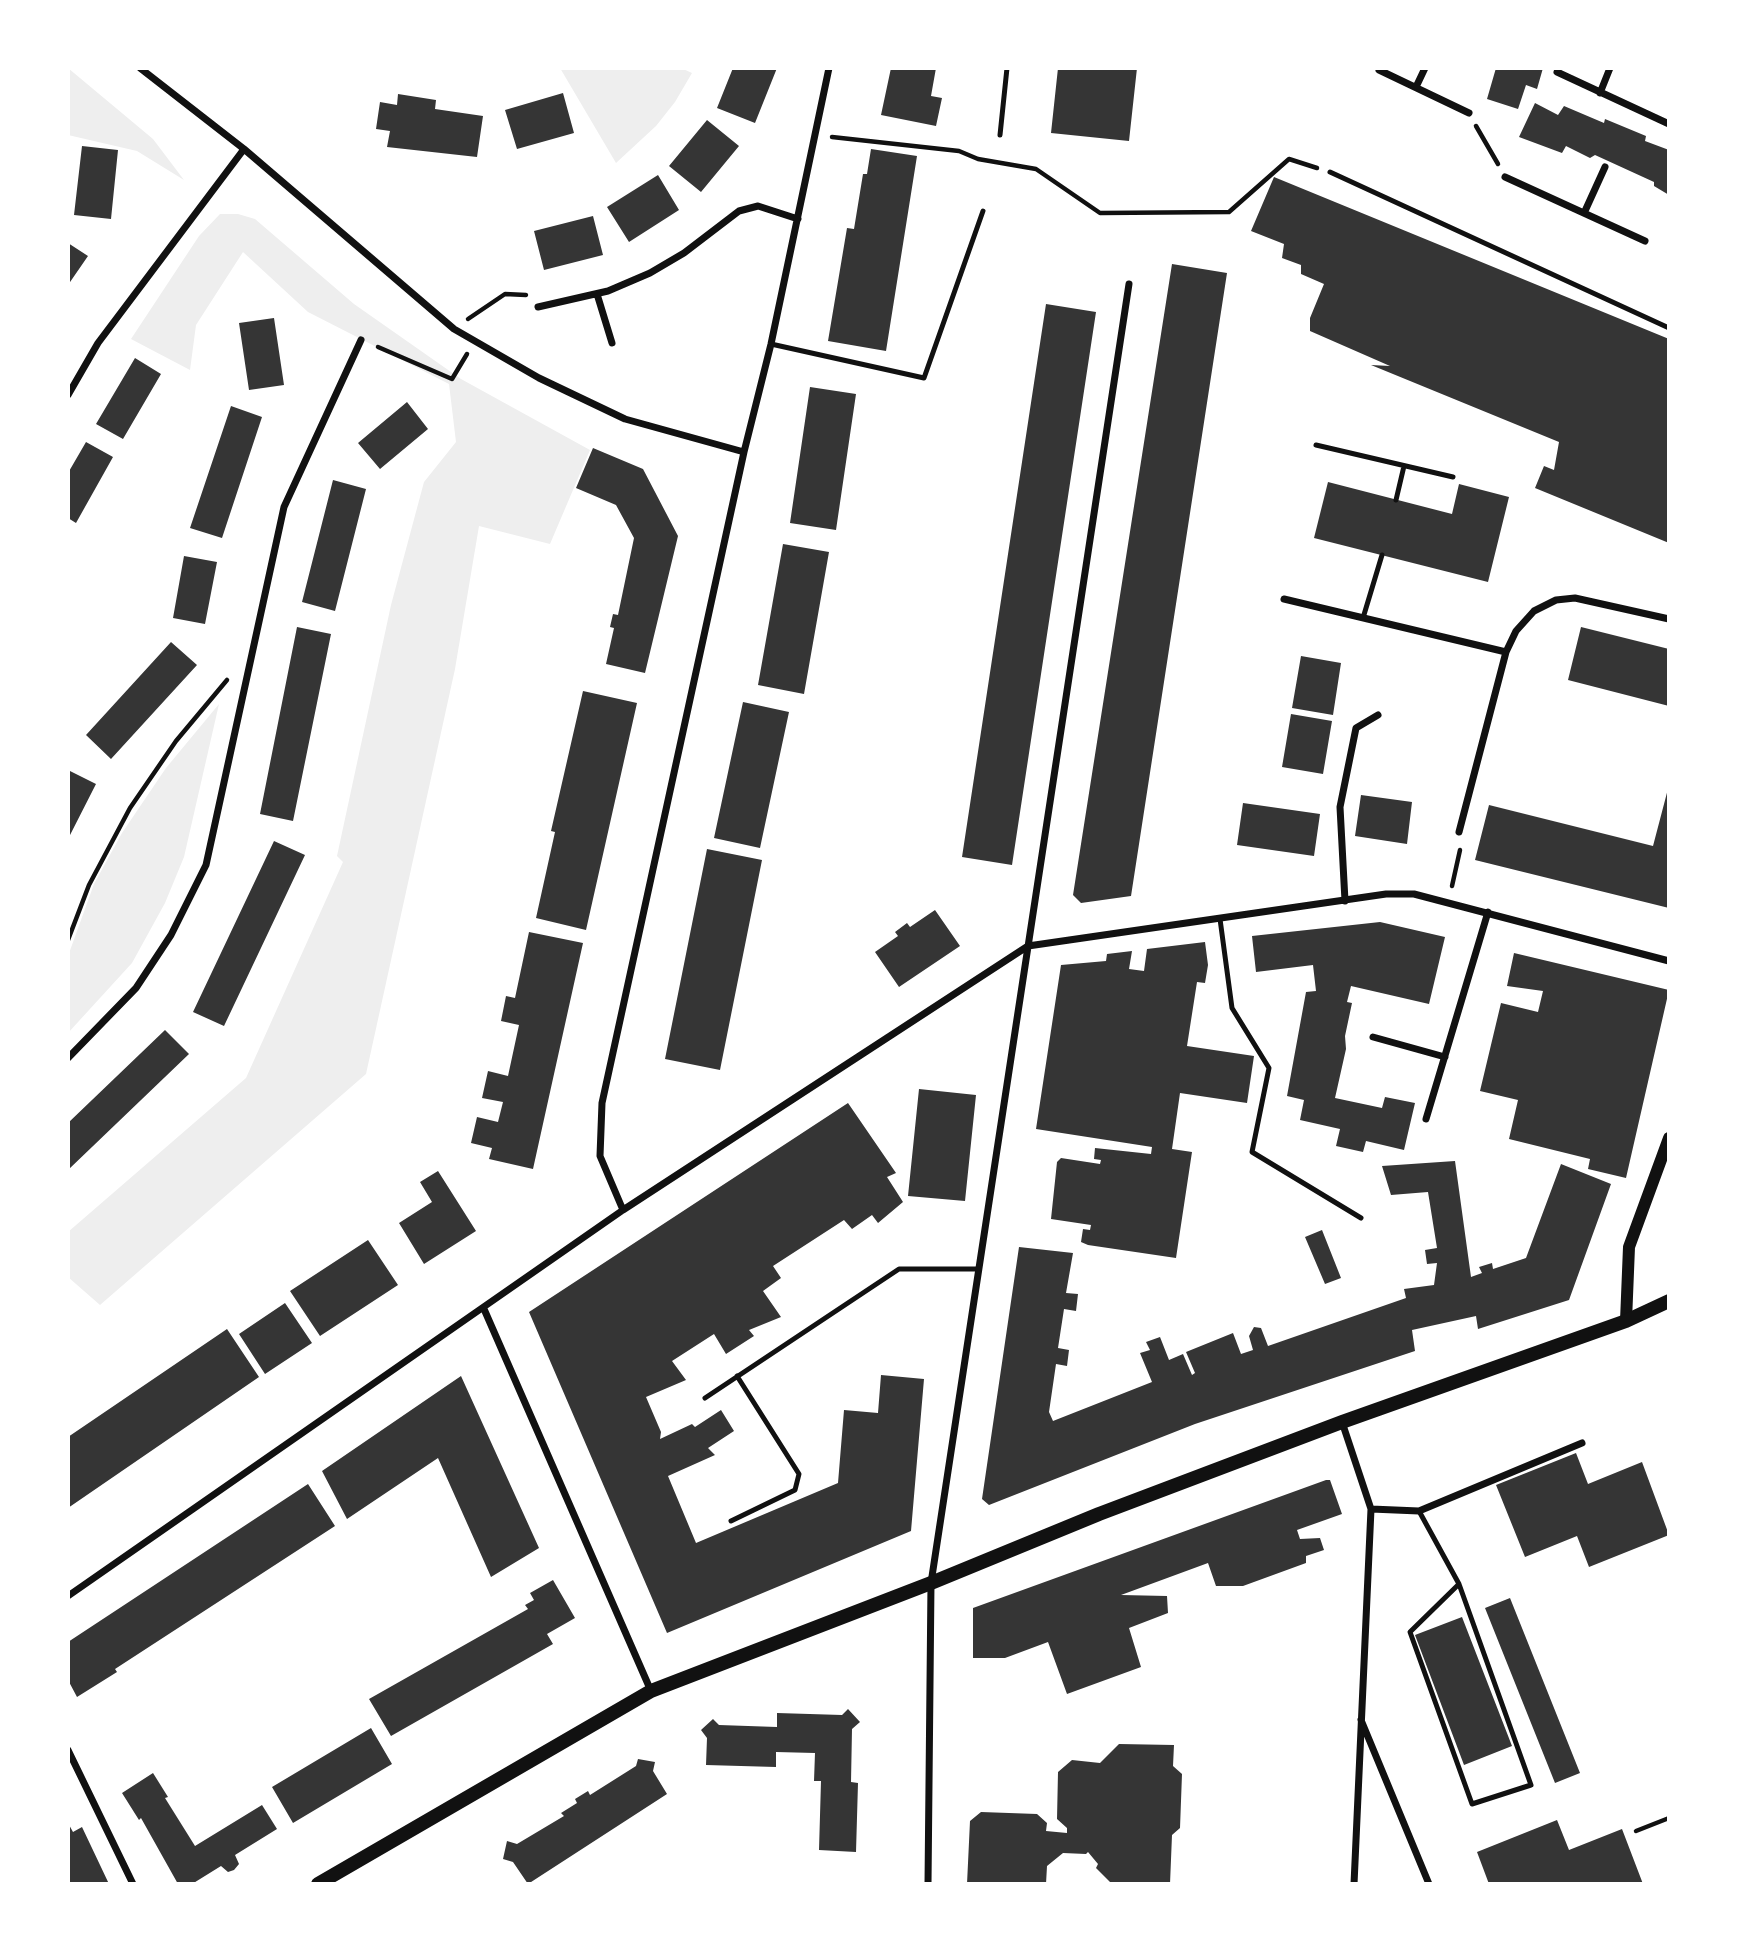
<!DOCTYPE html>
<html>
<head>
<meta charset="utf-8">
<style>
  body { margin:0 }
  #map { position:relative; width:1737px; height:1952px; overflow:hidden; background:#fff; font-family:Signika,sans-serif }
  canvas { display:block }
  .frame { position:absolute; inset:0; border:70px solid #fff; pointer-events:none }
</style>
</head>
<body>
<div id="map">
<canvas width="1737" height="1952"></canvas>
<div class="frame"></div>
</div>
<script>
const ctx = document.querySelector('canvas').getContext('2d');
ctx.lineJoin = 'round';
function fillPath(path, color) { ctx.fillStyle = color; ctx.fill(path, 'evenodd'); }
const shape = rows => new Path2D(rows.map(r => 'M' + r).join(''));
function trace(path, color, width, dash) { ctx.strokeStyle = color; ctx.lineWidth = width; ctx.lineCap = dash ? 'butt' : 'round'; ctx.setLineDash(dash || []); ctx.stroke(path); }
fillPath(shape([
  [68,68,153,139,184,180,137,151,68,135],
  [560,68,681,68,692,73,675,102,656,126,616,163],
  [220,214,238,214,255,219,354,304,461,379,590,450,550,544,479,526,455,669,366,1074,100,1305,68,1277,68,1232,246,1078,343,862,337,856,391,605,424,482,456,442,449,384,308,312,243,252,196,325,190,370,131,339,199,236],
  [219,704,184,857,165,903,132,963,68,1033,68,956,94,884,122,833,166,768]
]), '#eee');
fillPath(shape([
  [733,68,777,68,755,123,717,108],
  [891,68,936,68,931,96,942,98,936,126,881,115],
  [1058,68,1137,68,1129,141,1051,133],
  [1496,68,1543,68,1537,89,1526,85,1518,109,1487,99],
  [563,93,574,133,517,149,505,110],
  [398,94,436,100,435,109,483,116,477,157,387,147,390,131,376,129,380,102,397,105],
  [1535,103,1558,115,1564,106,1604,123,1605,119,1646,136,1645,141,1669,150,1669,195,1654,186,1654,182,1595,155,1590,158,1566,146,1562,153,1519,137],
  [707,120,739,146,701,192,669,166],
  [82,146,118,150,111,219,74,215],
  [871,149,917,156,886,351,828,341,847,228,854,229,863,174,867,174],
  [658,175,679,210,629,242,607,207],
  [1274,177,1669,339,1669,543,1535,488,1544,466,1554,470,1559,442,1371,365,1390,366,1310,331,1310,318,1324,284,1301,274,1301,265,1282,258,1284,244,1251,231],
  [593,216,603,255,544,270,534,231],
  [68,243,88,256,68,285],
  [1172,264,1227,273,1131,896,1081,903,1073,895],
  [1046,304,1096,312,1012,865,962,857],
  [274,318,284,385,249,390,239,323],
  [135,358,161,374,123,439,96,424],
  [810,387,856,394,836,530,790,523],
  [407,402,428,429,380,469,358,443],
  [231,406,262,417,222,538,190,528],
  [86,442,113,457,76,523,68,518,68,473],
  [593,448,643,469,678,536,645,673,606,664,614,628,610,627,613,614,618,615,634,538,616,505,576,488],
  [333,480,366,489,335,611,302,602],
  [1328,482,1452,514,1459,484,1509,497,1488,582,1314,538],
  [783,544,829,552,804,694,758,685],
  [184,556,217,562,205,624,173,618],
  [297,627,331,634,293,821,260,814],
  [1581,627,1669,649,1669,706,1568,680],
  [171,642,197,665,111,759,86,735],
  [1301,656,1341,663,1333,715,1292,708],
  [583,691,637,703,586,930,536,918,555,832,551,831],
  [743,702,789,712,760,848,714,838],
  [1291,714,1332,721,1323,774,1282,767],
  [68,770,96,784,68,839],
  [1669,785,1669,908,1475,860,1489,805,1653,846],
  [1361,795,1412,802,1407,844,1355,836],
  [1243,803,1320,814,1314,856,1237,845],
  [274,841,305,855,224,1026,193,1012],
  [707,849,762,860,720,1070,665,1059],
  [935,910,960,946,899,987,875,952,898,936,895,932,907,923,910,927],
  [1380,922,1445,937,1429,1004,1351,986,1347,1002,1352,1003,1345,1036,1346,1049,1335,1098,1382,1108,1385,1097,1415,1103,1404,1150,1366,1141,1363,1152,1336,1146,1340,1129,1300,1120,1304,1100,1287,1096,1306,992,1316,991,1313,965,1256,972,1252,936],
  [529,932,583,943,533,1169,489,1159,492,1148,471,1143,477,1117,498,1122,503,1102,482,1098,488,1071,508,1076,519,1025,501,1021,506,996,515,998],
  [1205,942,1208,965,1205,983,1197,982,1187,1046,1254,1056,1247,1103,1180,1093,1172,1149,1192,1152,1176,1258,1088,1245,1081,1242,1083,1229,1090,1230,1091,1225,1051,1219,1057,1162,1061,1158,1100,1164,1101,1160,1094,1159,1095,1148,1151,1154,1152,1147,1036,1129,1061,965,1106,961,1107,954,1132,951,1129,969,1144,971,1147,949],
  [1514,953,1669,990,1626,1178,1588,1169,1590,1159,1509,1139,1518,1100,1480,1091,1501,1003,1538,1012,1543,991,1507,986],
  [165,1030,189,1054,68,1170,68,1123],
  [919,1089,976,1095,965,1201,908,1196],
  [848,1103,896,1173,887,1177,903,1202,878,1223,872,1215,852,1229,844,1220,773,1266,781,1278,763,1291,781,1317,749,1330,754,1336,726,1354,714,1334,672,1361,686,1380,646,1397,661,1432,660,1439,692,1424,695,1427,721,1410,734,1431,708,1448,715,1455,668,1476,696,1543,838,1483,844,1410,878,1413,881,1375,924,1379,911,1531,667,1633,529,1312],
  [1455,1161,1471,1277,1482,1273,1479,1267,1492,1263,1493,1269,1526,1258,1561,1164,1611,1184,1569,1300,1478,1329,1476,1316,1412,1330,1415,1351,1195,1424,989,1505,982,1499,1019,1247,1073,1253,1066,1293,1078,1294,1076,1311,1064,1309,1058,1348,1069,1350,1067,1366,1056,1364,1049,1412,1053,1421,1152,1382,1140,1353,1150,1350,1146,1342,1160,1337,1169,1360,1183,1354,1192,1375,1195,1373,1186,1352,1233,1333,1241,1354,1253,1350,1249,1336,1254,1327,1261,1328,1268,1346,1406,1298,1404,1289,1434,1285,1437,1263,1427,1264,1425,1250,1437,1248,1428,1192,1391,1195,1382,1166],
  [438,1171,476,1231,424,1264,399,1223,432,1202,420,1182],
  [1322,1230,1341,1278,1325,1284,1305,1237],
  [368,1240,398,1285,320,1336,290,1291],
  [285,1303,312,1343,265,1374,239,1334],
  [227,1329,259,1377,68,1508,68,1437],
  [461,1376,539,1548,491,1577,438,1458,347,1519,322,1471],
  [1576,1453,1588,1484,1642,1462,1669,1535,1589,1567,1577,1536,1525,1557,1496,1485],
  [1326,1480,1330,1480,1342,1514,1297,1530,1300,1539,1320,1538,1324,1550,1306,1556,1306,1563,1243,1586,1216,1586,1208,1563,1121,1595,1167,1596,1168,1613,1129,1628,1141,1667,1067,1694,1048,1642,1005,1658,973,1658,973,1608],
  [308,1484,335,1526,115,1669,117,1672,77,1697,68,1680,68,1642],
  [553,1580,575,1618,547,1634,553,1644,391,1736,369,1699,528,1609,525,1605,534,1600,530,1593],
  [1510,1598,1580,1773,1555,1783,1485,1608],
  [1462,1617,1512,1746,1464,1765,1415,1635],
  [848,1709,860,1722,852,1729,851,1782,858,1783,856,1852,819,1850,821,1781,814,1781,815,1753,776,1752,776,1767,706,1765,707,1738,701,1730,713,1719,719,1725,777,1727,777,1713,842,1715],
  [371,1728,392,1764,293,1823,272,1787],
  [1119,1744,1174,1745,1173,1766,1182,1774,1180,1828,1172,1835,1170,1884,1112,1884,1096,1868,1098,1864,1088,1852,1086,1854,1063,1853,1047,1866,1046,1884,967,1884,970,1821,981,1812,1037,1814,1047,1823,1046,1831,1067,1833,1067,1828,1057,1819,1058,1772,1072,1760,1100,1763],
  [638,1759,655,1762,653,1771,667,1794,528,1884,513,1862,503,1859,507,1841,517,1844,564,1816,561,1813,577,1803,575,1799,588,1791,590,1795,636,1766],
  [153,1773,168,1797,165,1798,195,1846,262,1805,277,1829,235,1855,239,1864,234,1870,228,1872,221,1866,192,1884,178,1884,141,1818,139,1820,122,1793],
  [1557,1820,1569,1850,1622,1829,1643,1884,1489,1884,1477,1852],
  [68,1823,73,1832,82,1827,109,1884,68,1884]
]), '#353535');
trace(shape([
  [1476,126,1498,164],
  [832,137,959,151,978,159,1036,169,1100,213,1229,212,1289,159,1317,168],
  [468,319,505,294,526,295],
  [378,347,452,379,467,354],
  [1452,886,1460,850],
  [68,940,89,885,130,808,176,741,227,680],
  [1636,1831,1669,1818]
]), '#111', 4.5);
trace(shape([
  [1000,135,1007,68],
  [1330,172,1669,328],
  [771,344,924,378,983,211],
  [1316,445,1453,477],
  [1396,500,1404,466],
  [1363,618,1382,555],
  [1220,919,1232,1008,1269,1068,1252,1152,1361,1218],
  [705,1398,899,1269,979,1269],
  [1419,1511,1459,1584,1531,1785,1472,1804,1410,1632,1459,1584],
  [731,1521,795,1490,799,1474,737,1376]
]), '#111', 5);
trace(shape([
  [140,68,244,149,454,329,539,378,625,419,744,452],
  [1379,70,1469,113],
  [1557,72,1669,124],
  [1416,87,1425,68],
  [1600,93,1610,68],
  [1505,177,1645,241],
  [1585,211,1605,167],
  [597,294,612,343],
  [538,307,608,291,650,273,684,253,739,211,758,206,798,219],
  [68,395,98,343,244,149],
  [1284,599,1506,652],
  [1459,832,1506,652,1516,631,1534,611,1556,600,1575,598,1669,619],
  [1345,901,1340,807,1356,728,1378,715],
  [1373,1037,1445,1057],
  [68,1058,136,988,171,935,206,865,284,507,361,340],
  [1426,1119,1488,912],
  [623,1210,600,1156,602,1103,744,452,771,344,829,68],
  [484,1309,651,1691],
  [1342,1422,1371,1509,1354,1884],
  [1371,1509,1419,1511,1582,1443],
  [68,1596,623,1210,1028,946,1386,894,1414,894,1669,961],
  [1361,1720,1429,1884],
  [68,1750,133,1884],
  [928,1884,931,1583,1129,284]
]), '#111', 7);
trace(shape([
  [1626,1321,1629,1247,1669,1138]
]), '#111', 12);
trace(shape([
  [318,1884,651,1691,931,1583,1099,1514,1342,1422,1626,1321,1669,1301]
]), '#111', 14);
</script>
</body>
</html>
